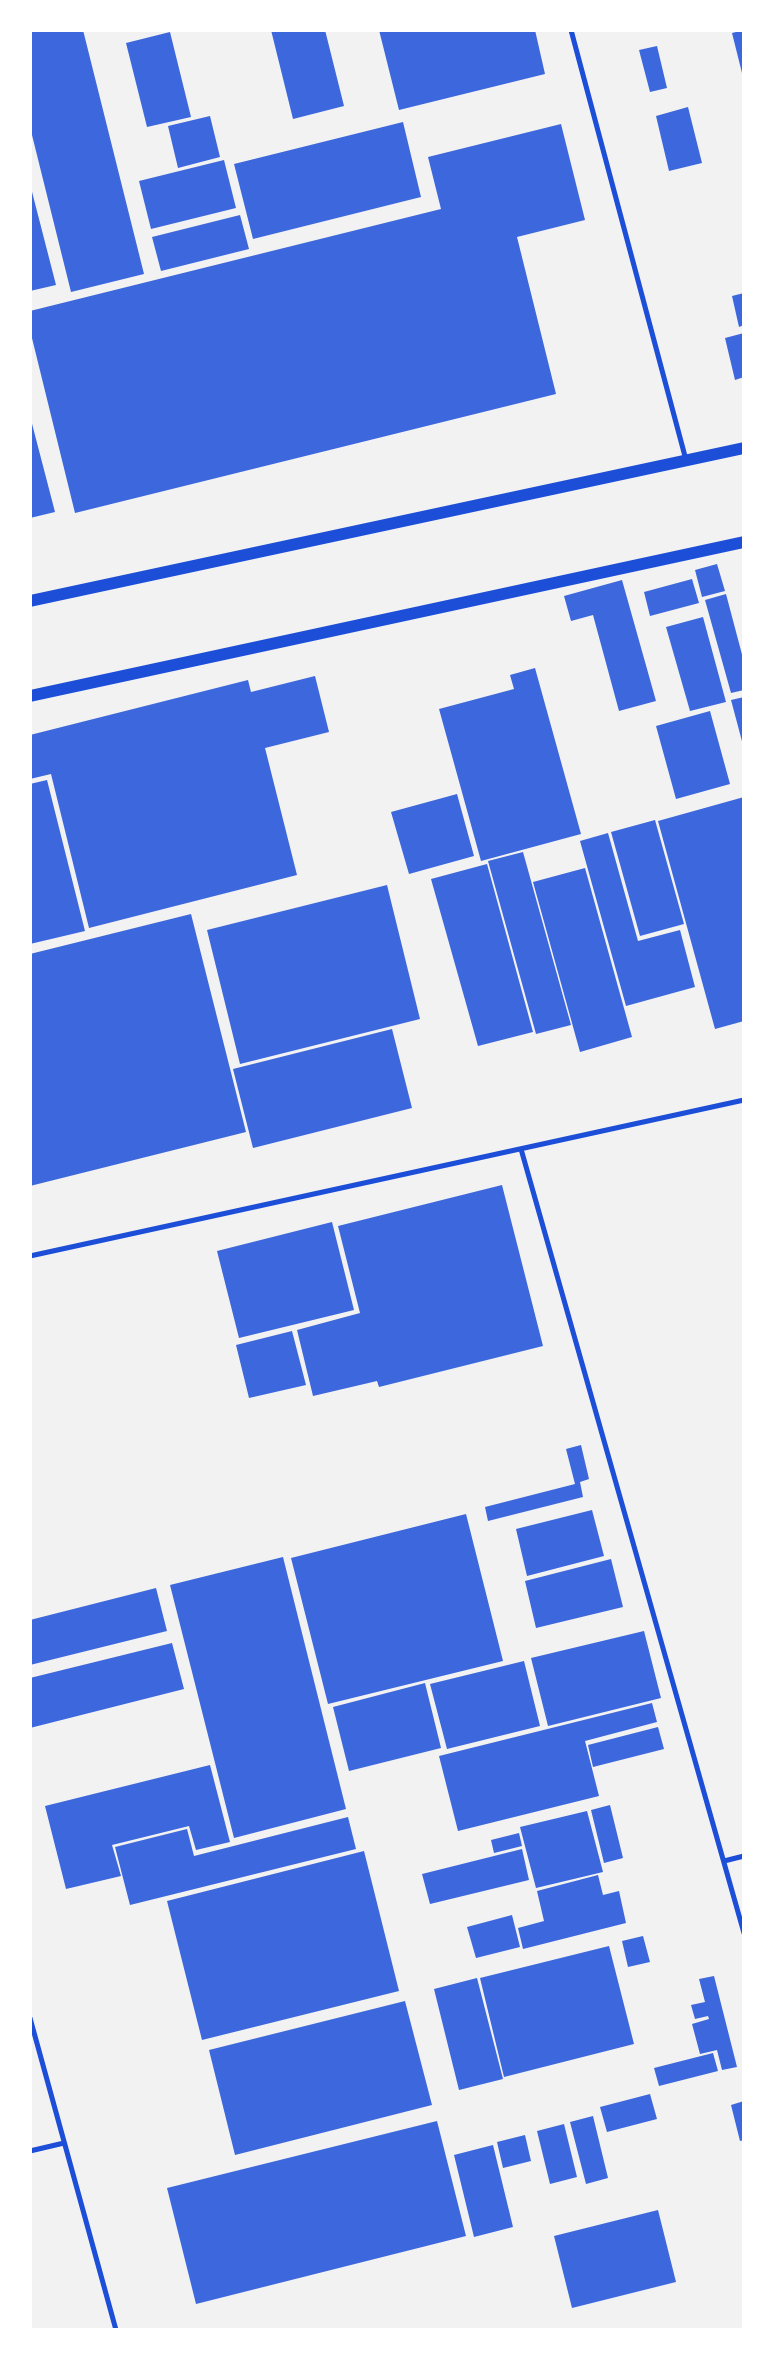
<!DOCTYPE html>
<html>
<head>
<meta charset="utf-8">
<style>
  body { margin:0 }
  #map { position:relative; width:774px; height:2360px; overflow:hidden; background:#f2f2f2; font-family:"Roboto Condensed",sans-serif }
  canvas { display:block }
  .frame { position:absolute; inset:0; border:32px solid #fff; pointer-events:none }
</style>
</head>
<body>
<div id="map">
<canvas width="774" height="2360"></canvas>
<div class="frame"></div>
</div>
<script>
const ctx = document.querySelector('canvas').getContext('2d');
ctx.lineJoin = 'round';
function fillPath(path, color) { ctx.fillStyle = color; ctx.fill(path, 'evenodd'); }
const shape = rows => new Path2D(rows.map(r => 'M' + r).join(''));
function trace(path, color, width, dash) { ctx.strokeStyle = color; ctx.lineWidth = width; ctx.lineCap = dash ? 'butt' : 'round'; ctx.setLineDash(dash || []); ctx.stroke(path); }
fillPath(shape([
  [30,30,83,30,144,274,71,292,30,127],
  [271,30,325,30,344,106,293,119],
  [379,30,535,30,545,74,399,110],
  [744,30,744,77,743,77,732,33],
  [170,32,191,117,147,127,126,43],
  [657,46,667,88,650,92,639,50],
  [688,107,702,163,669,171,656,116],
  [210,116,220,157,178,168,168,126],
  [403,122,421,197,253,239,234,164],
  [561,124,585,220,517,237,556,394,75,513,30,330,30,311,441,209,428,157],
  [224,160,236,208,151,229,139,181],
  [30,184,56,285,30,291],
  [240,215,249,249,161,271,152,237],
  [744,293,744,325,739,327,732,296],
  [744,333,744,377,735,380,725,338],
  [30,416,55,512,30,518],
  [717,564,725,591,702,597,695,570],
  [692,579,699,603,650,616,644,592],
  [622,580,656,701,619,711,593,615,571,621,564,596],
  [726,594,744,662,744,690,731,693,705,600],
  [703,617,726,702,690,711,666,627],
  [535,668,581,834,481,861,439,709,514,689,510,675],
  [315,676,329,732,265,748,297,875,89,928,51,774,30,779,30,735,248,680,251,692],
  [744,697,744,745,743,745,731,700],
  [710,711,730,784,676,799,656,726],
  [47,780,85,931,30,944,30,784],
  [457,794,474,856,409,874,391,812],
  [744,797,744,1021,715,1029,658,821],
  [655,820,684,924,640,936,611,832],
  [608,833,638,941,680,930,695,987,626,1006,580,841],
  [523,852,571,1025,536,1034,488,861],
  [487,864,533,1032,478,1046,431,879],
  [585,868,632,1037,580,1052,533,882],
  [387,885,420,1019,240,1064,207,930],
  [191,914,246,1132,30,1186,30,954],
  [392,1029,412,1108,253,1148,233,1069],
  [502,1185,543,1346,379,1387,377,1381,313,1396,297,1330,360,1313,338,1226],
  [332,1222,354,1310,239,1338,217,1251],
  [292,1331,306,1385,249,1398,236,1345],
  [581,1445,589,1479,580,1482,583,1497,488,1521,485,1507,575,1484,566,1449],
  [592,1510,604,1556,527,1576,516,1529],
  [466,1514,503,1661,328,1704,291,1558],
  [283,1557,346,1809,234,1838,170,1585],
  [611,1559,623,1607,536,1628,525,1581],
  [156,1588,167,1631,30,1665,30,1620],
  [644,1631,661,1698,548,1726,531,1658],
  [172,1643,184,1689,30,1728,30,1678],
  [524,1661,540,1726,447,1749,430,1684],
  [425,1683,441,1748,349,1771,333,1707],
  [652,1703,657,1722,585,1741,599,1796,458,1831,439,1756],
  [658,1727,664,1749,593,1767,588,1745],
  [210,1765,230,1842,196,1850,189,1826,112,1845,121,1876,66,1889,45,1806],
  [610,1805,623,1858,604,1863,591,1810],
  [587,1811,603,1872,536,1888,520,1827],
  [348,1817,356,1849,130,1905,115,1847,187,1829,194,1856],
  [519,1833,522,1846,494,1853,491,1840],
  [522,1849,529,1880,430,1904,422,1874],
  [364,1851,399,1991,202,2040,167,1901],
  [598,1875,603,1895,619,1891,626,1923,523,1949,518,1928,544,1921,537,1891],
  [512,1915,520,1947,476,1958,467,1927],
  [643,1936,650,1962,628,1967,622,1941],
  [609,1946,634,2044,504,2077,480,1978],
  [714,1976,737,2067,722,2070,717,2050,700,2054,692,2024,709,2019,708,2016,695,2019,691,2005,705,2002,699,1979],
  [477,1978,503,2079,459,2090,434,1989],
  [405,2001,432,2105,235,2155,209,2050],
  [713,2053,718,2071,659,2086,654,2068],
  [650,2094,657,2119,607,2132,600,2107],
  [744,2101,744,2140,740,2141,731,2105],
  [593,2116,608,2178,586,2184,570,2122],
  [437,2121,466,2236,196,2304,167,2188],
  [564,2124,577,2177,550,2184,537,2131],
  [525,2135,531,2161,503,2168,497,2142],
  [493,2145,513,2227,474,2237,454,2155],
  [658,2210,676,2282,572,2308,554,2236]
]), '#3d67dc');
trace(shape([
  [571,30,686,460],
  [521,1149,744,1933],
  [30,1256,744,1100],
  [724,1861,744,1856],
  [30,2018,116,2330],
  [30,2151,64,2143]
]), '#1d4ed8', 5);
trace(shape([
  [30,601,744,448],
  [30,696,744,542]
]), '#1d4ed8', 12);
</script>
</body>
</html>
